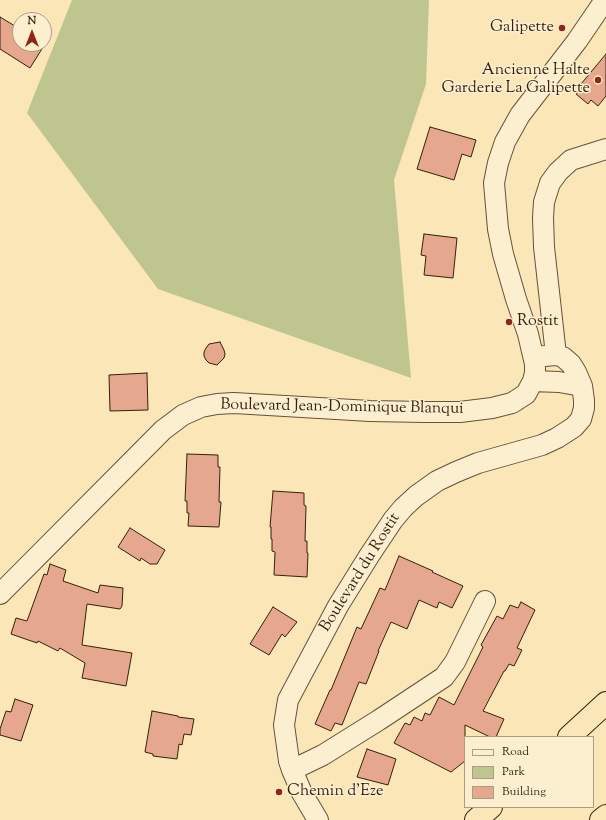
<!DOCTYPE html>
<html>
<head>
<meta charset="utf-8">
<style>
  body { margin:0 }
  #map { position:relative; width:606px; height:820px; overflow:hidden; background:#fae6b7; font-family:"Sorts Mill Goudy",serif }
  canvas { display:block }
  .legend { position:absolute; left:464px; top:736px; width:130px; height:72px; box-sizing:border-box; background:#fcefd0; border:1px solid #ac9c83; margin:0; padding:5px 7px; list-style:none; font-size:12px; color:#351f10 }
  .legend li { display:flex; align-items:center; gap:8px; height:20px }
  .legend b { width:20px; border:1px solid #ac9c83 }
  .north { position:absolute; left:12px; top:12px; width:40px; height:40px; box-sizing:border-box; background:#fcefd0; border:1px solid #ac9c83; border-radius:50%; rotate:0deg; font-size:11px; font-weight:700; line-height:16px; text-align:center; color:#351f10 }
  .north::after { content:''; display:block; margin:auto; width:14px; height:18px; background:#8f2418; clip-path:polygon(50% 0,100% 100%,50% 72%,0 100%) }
</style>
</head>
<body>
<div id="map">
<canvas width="606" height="820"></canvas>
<ul class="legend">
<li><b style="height:5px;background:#fcefd0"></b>Road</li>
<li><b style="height:11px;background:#bec58f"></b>Park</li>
<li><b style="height:11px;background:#e5a78d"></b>Building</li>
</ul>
<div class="north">N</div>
</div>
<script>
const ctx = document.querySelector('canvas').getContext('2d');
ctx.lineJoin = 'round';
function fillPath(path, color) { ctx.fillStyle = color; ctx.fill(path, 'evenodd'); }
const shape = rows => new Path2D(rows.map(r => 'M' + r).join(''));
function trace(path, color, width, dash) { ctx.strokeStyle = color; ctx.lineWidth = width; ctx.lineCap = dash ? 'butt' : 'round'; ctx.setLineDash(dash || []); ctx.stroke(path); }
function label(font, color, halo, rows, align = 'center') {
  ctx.font = font + ' "Sorts Mill Goudy",serif'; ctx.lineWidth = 3; ctx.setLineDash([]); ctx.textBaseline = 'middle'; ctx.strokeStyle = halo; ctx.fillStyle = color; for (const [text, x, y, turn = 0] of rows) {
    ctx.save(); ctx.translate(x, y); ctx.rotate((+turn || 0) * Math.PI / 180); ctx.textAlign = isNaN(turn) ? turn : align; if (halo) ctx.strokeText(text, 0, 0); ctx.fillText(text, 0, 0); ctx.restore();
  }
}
fillPath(shape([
  [72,0,429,0,426,84,394,180,411,378,158,289,27,113]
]), '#bec58f');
const building = shape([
  [0,17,20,29,20,44,45,44,30,68,0,49,0,17],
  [606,54,606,96,598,106,591,100,588,104,576,94,583,86,581,84,606,54],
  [430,127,476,140,471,157,462,154,454,180,417,169,430,127],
  [424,234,457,238,453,278,424,275,426,256,421,255,424,234],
  [220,342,224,350,225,354,224,358,217,365,209,363,206,360,204,356,204,352,206,348,209,344,220,342],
  [147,373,148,410,110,411,109,375,147,373],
  [187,454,218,455,218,467,220,467,219,502,221,502,219,527,188,526,189,513,187,513,187,501,185,501,187,454],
  [273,491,304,493,304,505,306,506,305,541,307,541,307,553,308,553,307,577,274,575,275,552,272,551,272,539,271,539,271,527,270,527,273,491],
  [130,528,165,550,157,564,150,564,141,558,140,561,118,547,130,528],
  [399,556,433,571,432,572,463,586,452,608,439,602,437,608,419,600,407,629,391,622,378,651,379,651,366,684,359,682,342,725,335,723,331,731,315,724,330,690,331,690,357,627,361,629,380,588,385,590,399,556],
  [50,564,66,570,63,581,98,593,100,585,123,588,122,606,120,609,87,604,82,645,132,653,126,686,82,678,85,663,60,648,58,651,38,641,37,643,11,634,16,618,27,621,44,574,47,575,50,564],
  [521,602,535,610,517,648,522,650,514,666,509,664,505,671,504,671,483,711,504,719,496,737,490,737,465,725,465,761,451,772,394,743,405,723,410,725,414,717,422,721,425,713,430,715,439,697,454,705,483,647,481,645,497,616,503,619,510,605,518,608,521,602],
  [273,607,297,622,285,637,282,634,269,655,250,644,273,607],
  [15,699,33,705,21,741,0,735,0,729,6,711,11,712,15,699],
  [152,711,178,716,178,717,194,719,191,735,184,734,182,745,179,744,177,759,153,756,153,754,145,752,152,711],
  [367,749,396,759,388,785,357,777,367,749]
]);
fillPath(building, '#e5a78d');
trace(building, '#351f10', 1);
const minor = shape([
  [556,355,544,247,543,218,544,202,550,183,558,172,571,160,606,149],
  [533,381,559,382,582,386],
  [0,594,163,430,183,415,201,407,217,404,234,403,370,411,425,412,460,412,492,408,512,403,526,394,533,381,535,373,535,364,528,334,516,299,503,254,498,229,494,183,498,163,505,142,520,115,577,41,605,0],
  [292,770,323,755,379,720,444,677,455,662,485,601],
  [318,820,302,793,292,770,289,761,284,725,288,700,338,606,369,556,393,520,403,508,416,496,437,481,456,472,478,463,542,445,557,438,574,427,581,419,584,408,584,400,582,386,576,372,571,364,563,357,556,355,534,357]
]);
const highway = shape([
  [569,737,606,703],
  [476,820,491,807],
  [601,820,606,816]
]);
trace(minor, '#66513a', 22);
trace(highway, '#351f10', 24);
trace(minor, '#fcefd0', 20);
trace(highway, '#fae6b7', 22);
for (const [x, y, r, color] of [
  [562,28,4,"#8f2418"],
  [598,80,4,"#8f2418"],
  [509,322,4,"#8f2418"],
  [279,792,4,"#8f2418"]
]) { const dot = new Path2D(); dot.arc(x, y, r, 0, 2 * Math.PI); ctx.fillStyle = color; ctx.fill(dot); trace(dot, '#fcefd0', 1.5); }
label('16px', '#351f10', '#fcefd0', [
  ["Galipette",554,28],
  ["Ancienne Halte",590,71],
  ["Garderie La Galipette",590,89],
  ["Rostit",517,322,"left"],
  ["Chemin d'Eze",287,792,"left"]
], 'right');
label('16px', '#351f10', '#fcefd0', [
  ["Boulevard Jean-Dominique Blanqui",342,408,1],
  ["Boulevard du Rostit",361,573,-58]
]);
</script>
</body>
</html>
